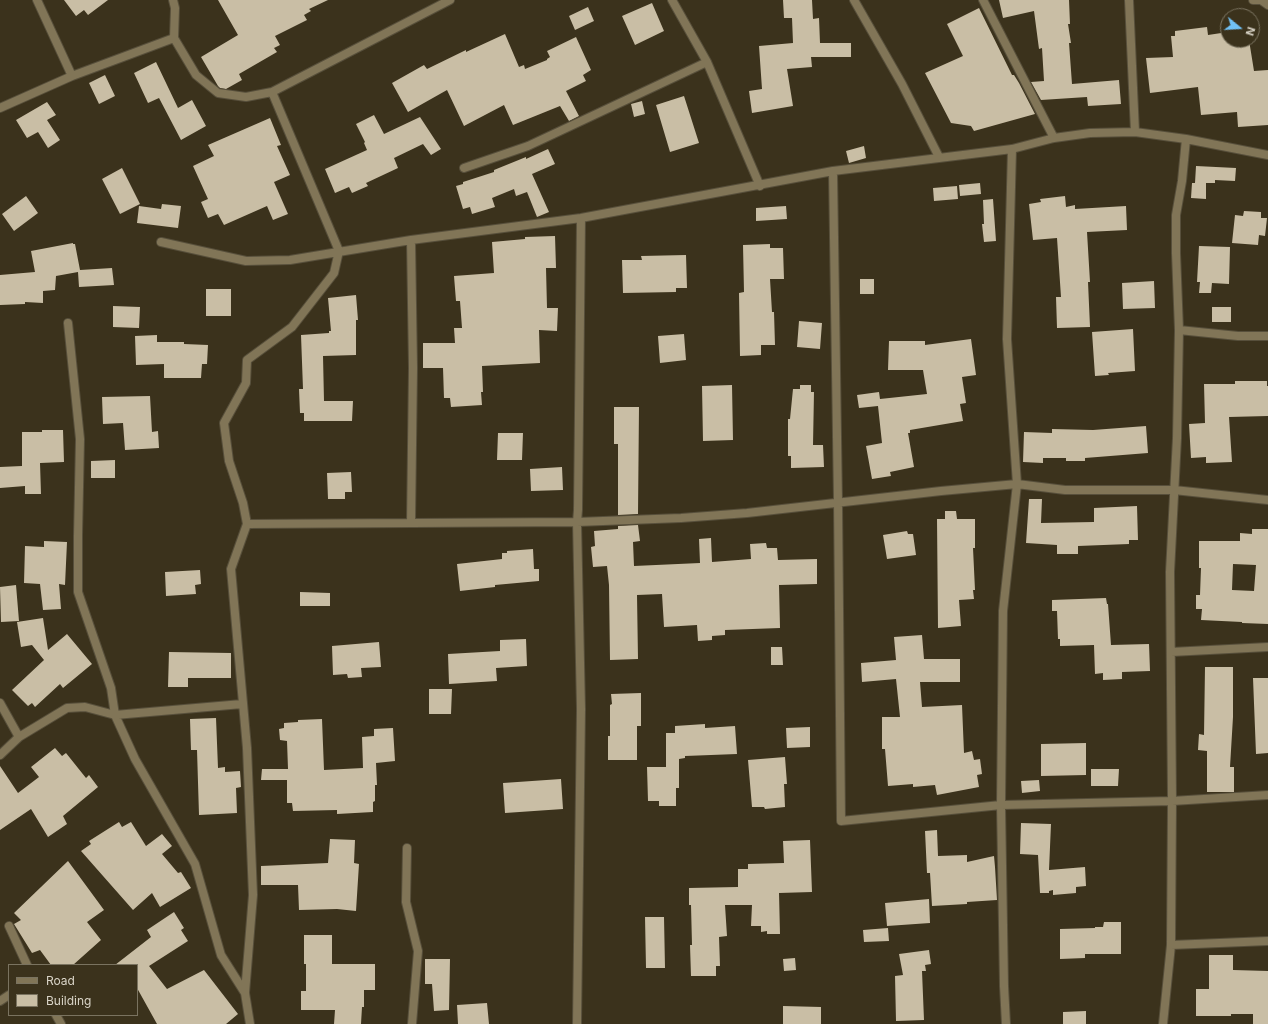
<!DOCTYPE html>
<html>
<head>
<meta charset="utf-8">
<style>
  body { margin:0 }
  #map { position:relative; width:1268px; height:1024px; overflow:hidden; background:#3b321c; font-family:Inter,sans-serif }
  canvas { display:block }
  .legend { position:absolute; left:8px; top:964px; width:130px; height:52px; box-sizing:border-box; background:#3b321c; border:1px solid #7a7360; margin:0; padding:5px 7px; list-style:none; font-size:12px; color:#d9d4c7 }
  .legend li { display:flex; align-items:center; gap:8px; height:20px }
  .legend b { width:20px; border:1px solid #7a7360 }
  .north { position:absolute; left:1220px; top:8px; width:40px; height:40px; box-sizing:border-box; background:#3b321c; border:1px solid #7a7360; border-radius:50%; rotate:108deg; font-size:11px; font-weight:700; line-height:16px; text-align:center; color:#d9d4c7 }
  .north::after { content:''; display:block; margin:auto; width:14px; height:18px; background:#71c1f5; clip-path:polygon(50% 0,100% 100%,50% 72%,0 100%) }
</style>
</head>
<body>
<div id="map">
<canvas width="1268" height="1024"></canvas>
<ul class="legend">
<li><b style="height:5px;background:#817557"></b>Road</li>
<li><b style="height:11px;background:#c9bea5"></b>Building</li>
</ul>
<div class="north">N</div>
</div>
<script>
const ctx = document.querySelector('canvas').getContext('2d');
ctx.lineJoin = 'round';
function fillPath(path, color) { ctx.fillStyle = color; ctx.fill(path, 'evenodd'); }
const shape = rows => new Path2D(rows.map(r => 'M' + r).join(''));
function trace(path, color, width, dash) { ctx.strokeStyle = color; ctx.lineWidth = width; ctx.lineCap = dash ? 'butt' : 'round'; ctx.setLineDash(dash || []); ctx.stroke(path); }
fillPath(shape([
  [64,0,108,0,88,15,84,10,76,16],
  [218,0,328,0,309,9,311,11,304,15,307,20,275,36,280,45,274,48,277,52,239,74,242,80,226,89,220,88,218,86,201,57,238,35],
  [783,0,812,0,813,19,819,18,820,43,851,43,851,57,811,57,812,67,787,69,793,106,752,113,749,91,762,89,759,46,793,43,792,18,784,18],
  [999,0,1069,0,1070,24,1068,24,1071,43,1069,43,1072,84,1119,80,1121,104,1088,106,1087,97,1041,100,1031,82,1044,81,1042,48,1039,49,1034,11,1003,18],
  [652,3,664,31,635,45,622,16],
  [588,7,594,21,575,30,569,16],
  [979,8,1012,75,1014,75,1019,83,1035,114,974,131,971,126,951,123,925,73,963,56,947,24],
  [1207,27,1208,35,1228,32,1228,40,1249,40,1254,71,1268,70,1268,125,1238,127,1237,112,1201,115,1198,87,1150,93,1146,58,1173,57,1171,36,1175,36,1175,31],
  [505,34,519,67,524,65,525,69,547,60,547,59,550,57,547,51,576,37,591,70,583,75,586,81,566,91,579,116,569,121,560,106,513,125,504,105,464,126,447,90,408,112,392,83,424,65,427,69,466,50,466,52],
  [156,62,178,108,192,100,206,126,181,140,159,98,148,103,134,73],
  [105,75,115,96,99,104,89,83],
  [684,96,699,143,670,152,656,105],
  [642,101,645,114,634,117,631,104],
  [47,102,56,115,47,120,60,140,48,148,38,132,27,138,16,120],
  [374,115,384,134,420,117,441,149,431,155,423,144,394,158,398,168,366,183,368,186,352,193,349,187,335,193,325,169,367,150,364,143,365,142,356,124],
  [270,118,281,145,277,146,290,175,274,182,288,214,273,220,267,206,224,225,218,214,208,218,201,202,208,199,193,166,214,156,208,145],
  [864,146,866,158,849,163,846,151],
  [548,149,555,164,532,174,549,212,537,217,527,192,516,196,514,189,492,198,495,207,472,214,470,207,463,209,456,186,463,184,463,182,494,172,494,170,526,157,526,159],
  [1196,166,1236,168,1235,181,1215,180,1215,183,1206,183,1206,199,1191,198,1192,183,1195,183],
  [122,168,140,204,120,214,102,179],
  [980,183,981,194,960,196,959,185],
  [957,186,958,199,934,201,933,188],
  [26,196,38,213,14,231,2,214],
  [1065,196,1066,207,1075,205,1075,209,1126,206,1127,230,1087,232,1090,282,1088,282,1090,327,1057,328,1056,297,1061,297,1057,238,1033,240,1029,204,1041,202,1040,199],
  [993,199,996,241,984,242,982,224,984,224,983,200],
  [162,204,181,206,178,228,137,223,139,206,161,209],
  [786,206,787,219,756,221,756,208],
  [1244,211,1261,212,1261,218,1267,218,1265,236,1259,235,1258,245,1232,243,1235,215,1243,216],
  [555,236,556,268,546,268,547,308,558,308,557,331,539,330,540,363,482,366,483,392,481,392,482,405,451,407,450,398,444,398,443,368,423,368,423,343,455,343,454,328,462,328,460,301,456,301,454,276,494,273,492,242,525,239,525,237],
  [73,243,73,244,75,244,80,270,112,268,114,285,79,287,78,272,56,276,55,290,43,291,43,303,25,302,25,304,0,305,0,275,35,272,31,251],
  [770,244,770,248,783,248,784,279,770,279,772,312,774,312,775,345,761,345,761,355,740,356,739,293,744,292,743,245],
  [1199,246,1230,247,1229,284,1212,283,1211,293,1199,293,1200,282,1197,282],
  [686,255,687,288,676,288,676,292,623,293,622,260,642,260,641,256],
  [860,279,874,279,874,294,860,294],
  [1154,281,1155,308,1123,309,1122,283],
  [206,289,231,289,231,316,206,316],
  [356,295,358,320,356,320,356,355,323,356,324,401,353,401,352,421,304,421,304,413,300,413,299,389,303,389,301,335,329,333,329,331,331,331,328,298],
  [113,306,140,307,139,328,113,327],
  [1212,307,1231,307,1231,322,1212,322],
  [799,321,822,323,820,349,797,347],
  [1133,329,1135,371,1108,373,1109,375,1095,376,1092,332],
  [684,334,686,360,660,363,658,336],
  [157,335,157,342,184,342,184,344,208,345,207,364,202,364,201,378,164,378,164,364,136,365,135,336],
  [971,339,976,375,962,377,966,403,960,404,963,421,910,430,910,433,908,433,914,467,890,472,891,476,872,479,866,446,882,443,878,406,859,408,857,395,879,392,880,399,927,394,923,370,888,370,889,341,925,341,925,345],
  [1235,381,1267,381,1267,386,1268,386,1268,416,1229,417,1232,462,1206,463,1206,457,1191,458,1189,424,1205,423,1204,384,1235,384],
  [732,385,733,440,703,441,702,386],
  [800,385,811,385,811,392,814,392,813,445,823,445,824,467,791,468,791,456,788,456,788,419,790,419,793,389,800,389],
  [150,396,152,432,158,431,159,448,125,450,123,423,103,424,102,397],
  [614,407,639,407,638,514,618,515,618,444,614,444],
  [1146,426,1148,453,1085,458,1085,461,1066,461,1066,458,1043,458,1043,463,1023,462,1024,432,1052,433,1052,429,1093,430],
  [42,430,63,430,64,462,40,463,41,494,25,494,25,486,0,488,0,467,22,466,22,432,42,432],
  [498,433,523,433,522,460,497,460],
  [115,460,115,478,91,478,91,461],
  [562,467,563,490,531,491,530,469],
  [351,472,352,492,345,492,345,499,328,499,327,473],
  [1029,499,1042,499,1041,523,1094,522,1094,508,1137,506,1138,540,1129,540,1129,544,1078,546,1078,554,1057,554,1057,545,1026,543],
  [945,511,956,511,957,519,975,519,975,548,973,548,975,590,973,590,974,599,959,600,961,626,938,628,937,519,945,519],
  [638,525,640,541,633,542,634,566,700,563,699,539,711,538,712,562,751,559,750,544,766,543,767,548,777,548,778,560,817,559,817,584,779,585,780,628,725,630,725,635,712,636,712,640,698,641,697,625,664,627,662,594,637,595,638,659,610,660,609,585,607,566,593,567,591,547,595,546,594,531,618,529,618,526],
  [1252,529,1268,529,1268,624,1242,623,1242,622,1201,620,1202,609,1196,609,1196,595,1200,595,1201,568,1199,568,1199,541,1240,541,1240,533,1252,534],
  [1233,564,1256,565,1254,591,1232,590],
  [907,531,908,534,913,534,916,555,887,559,883,535],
  [44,541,67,542,65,585,59,584,61,609,43,610,40,584,24,583,25,546,44,547],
  [533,549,534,569,539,569,539,581,495,585,495,587,460,591,457,564,502,559,502,553,507,553,507,551],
  [200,570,201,584,195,585,196,594,166,596,165,572],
  [16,585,19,621,1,622,0,587],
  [300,592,330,593,330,606,300,606],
  [1106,598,1107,604,1108,604,1111,645,1149,644,1150,671,1122,672,1122,679,1103,680,1103,673,1095,674,1094,645,1060,646,1060,639,1058,639,1057,611,1052,611,1052,600],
  [43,618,48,650,67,634,92,664,63,688,60,684,35,707,32,703,28,706,12,690,44,660,32,645,21,647,17,622],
  [922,635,924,659,960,659,960,682,920,682,922,707,962,705,964,753,972,751,974,760,980,759,982,774,977,775,979,787,937,795,935,785,913,787,913,784,888,786,885,749,882,749,882,717,900,717,896,679,862,682,861,663,896,660,894,637],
  [526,639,527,666,496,668,497,681,449,684,448,654,500,651,500,640],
  [379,642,381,667,361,668,362,677,348,678,347,674,333,675,332,646],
  [771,647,782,647,783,665,771,665],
  [169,652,231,653,231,678,188,678,188,687,168,687],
  [1205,667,1233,667,1233,717,1230,767,1234,767,1234,792,1207,792,1207,751,1198,750,1199,734,1204,735],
  [1253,678,1268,678,1268,753,1256,754],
  [429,689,452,689,451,714,429,714],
  [641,693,641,726,637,726,637,760,608,760,608,736,610,736,610,705,612,704,611,694],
  [216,718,218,768,225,767,225,772,240,771,241,787,236,788,237,813,199,815,197,750,191,750,190,719],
  [322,719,324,770,363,768,362,737,374,736,374,729,393,728,395,761,376,763,377,785,375,785,375,801,373,802,373,812,337,814,337,810,293,811,292,803,287,803,287,780,261,780,262,769,288,769,287,741,280,740,279,729,284,728,284,723,298,722,298,720],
  [705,724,705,728,735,726,737,754,685,756,685,758,679,759,679,788,676,788,676,806,659,806,659,801,648,801,647,767,666,767,666,733,675,733,675,726],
  [810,727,810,747,787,748,786,728],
  [1086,743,1086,775,1041,776,1041,744],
  [55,748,62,756,66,753,86,778,89,775,98,787,63,816,67,824,48,837,31,809,0,830,0,766,18,793,39,777,31,767],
  [785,757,787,784,784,784,785,807,765,809,764,807,752,807,748,760],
  [1091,769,1119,769,1118,786,1091,786],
  [561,779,563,809,505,813,503,783],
  [1039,780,1040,791,1022,793,1021,781],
  [119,822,122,827,131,822,146,846,162,834,172,846,162,854,178,873,181,872,191,888,160,907,152,893,133,910,81,851,91,844,89,841],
  [1021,823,1051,824,1049,870,1085,867,1086,886,1076,887,1076,893,1053,895,1053,890,1049,891,1049,893,1040,893,1038,855,1020,854],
  [937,830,938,856,967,855,967,862,994,856,995,867,997,900,967,902,967,904,932,906,930,873,927,873,925,831],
  [330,839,355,840,354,863,359,864,356,911,337,909,299,910,298,885,261,885,261,866,328,863],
  [810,840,812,892,779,893,780,934,767,934,767,931,761,932,761,926,751,926,752,905,725,905,727,936,719,937,720,966,716,966,716,976,691,976,690,945,692,945,691,905,689,905,689,888,738,887,738,869,748,869,748,864,784,863,783,841],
  [68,861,104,910,87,922,101,940,73,965,51,965,40,950,32,953,14,924,21,920,14,913],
  [929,899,930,923,887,926,885,903],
  [174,912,184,928,181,930,188,941,149,966,167,989,204,970,238,1014,226,1024,157,1024,137,988,137,965,115,965,151,937,147,930],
  [645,917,664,917,665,968,646,968],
  [1104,922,1121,922,1121,954,1085,954,1085,958,1060,959,1060,929,1095,928,1095,927,1103,927],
  [888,928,889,941,864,942,863,930],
  [304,935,332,935,332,964,375,964,375,990,364,990,364,1007,362,1007,361,1024,334,1024,335,1010,301,1010,301,991,306,991,306,964,304,964],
  [929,950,931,964,925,965,926,971,922,971,924,1020,896,1021,895,976,903,975,899,954],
  [1209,955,1233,955,1233,970,1268,971,1268,1024,1253,1024,1253,1014,1231,1014,1231,1016,1196,1016,1196,989,1209,989],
  [795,958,796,970,784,971,783,959],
  [425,959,450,959,449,1010,434,1011,432,984,425,984],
  [487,1003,489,1024,458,1024,457,1005],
  [783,1006,821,1007,821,1024,783,1024],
  [1086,1011,1086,1024,1063,1024,1063,1012]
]), '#c9bea5');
const minor = shape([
  [37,0,72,76],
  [173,0,175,8,174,38,196,75,218,93,246,97,272,92,450,0],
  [672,0,707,62,760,186],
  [854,0,902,84,939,157],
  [983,0,1054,138],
  [1129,0,1135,132],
  [1253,0,1261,0,1268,5],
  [0,108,72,76,174,38],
  [464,168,528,146,707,62],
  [833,171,838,502,841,821,1001,805,1172,801,1268,795],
  [411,240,413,368,411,523],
  [161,242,246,261,290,260,411,240,581,218,833,171,1012,149,1054,138,1090,133,1135,132,1186,139,1268,155],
  [68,323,80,439,78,536,78,592,111,688,115,715,135,759,195,864,221,955,245,993],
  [1179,330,1238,336,1268,336],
  [247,524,577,522,681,518,747,513,941,491,1017,484,1065,490,1174,490,1268,500],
  [1171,652,1268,647],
  [0,703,19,737],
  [0,755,19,737,67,708,85,707,115,715,242,704],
  [407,848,406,902,418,951,412,1024],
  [9,926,27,965],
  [1171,945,1268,941],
  [0,1001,9,995],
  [56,1015,61,1024],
  [250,1024,245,993,253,895,247,748,231,569,247,524,243,503,229,461,224,423,246,383,247,360,292,327,334,273,339,251,272,92],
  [577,1024,581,709,577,522,578,510,581,218],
  [1006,1024,1004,986,1001,805,1003,611,1017,484,1007,339,1012,149],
  [1163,1024,1171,945,1172,801,1170,572,1177,438,1179,330,1176,253,1176,215,1182,181,1186,139]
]);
trace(minor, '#574f3b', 10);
trace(minor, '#817557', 8);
</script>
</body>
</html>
